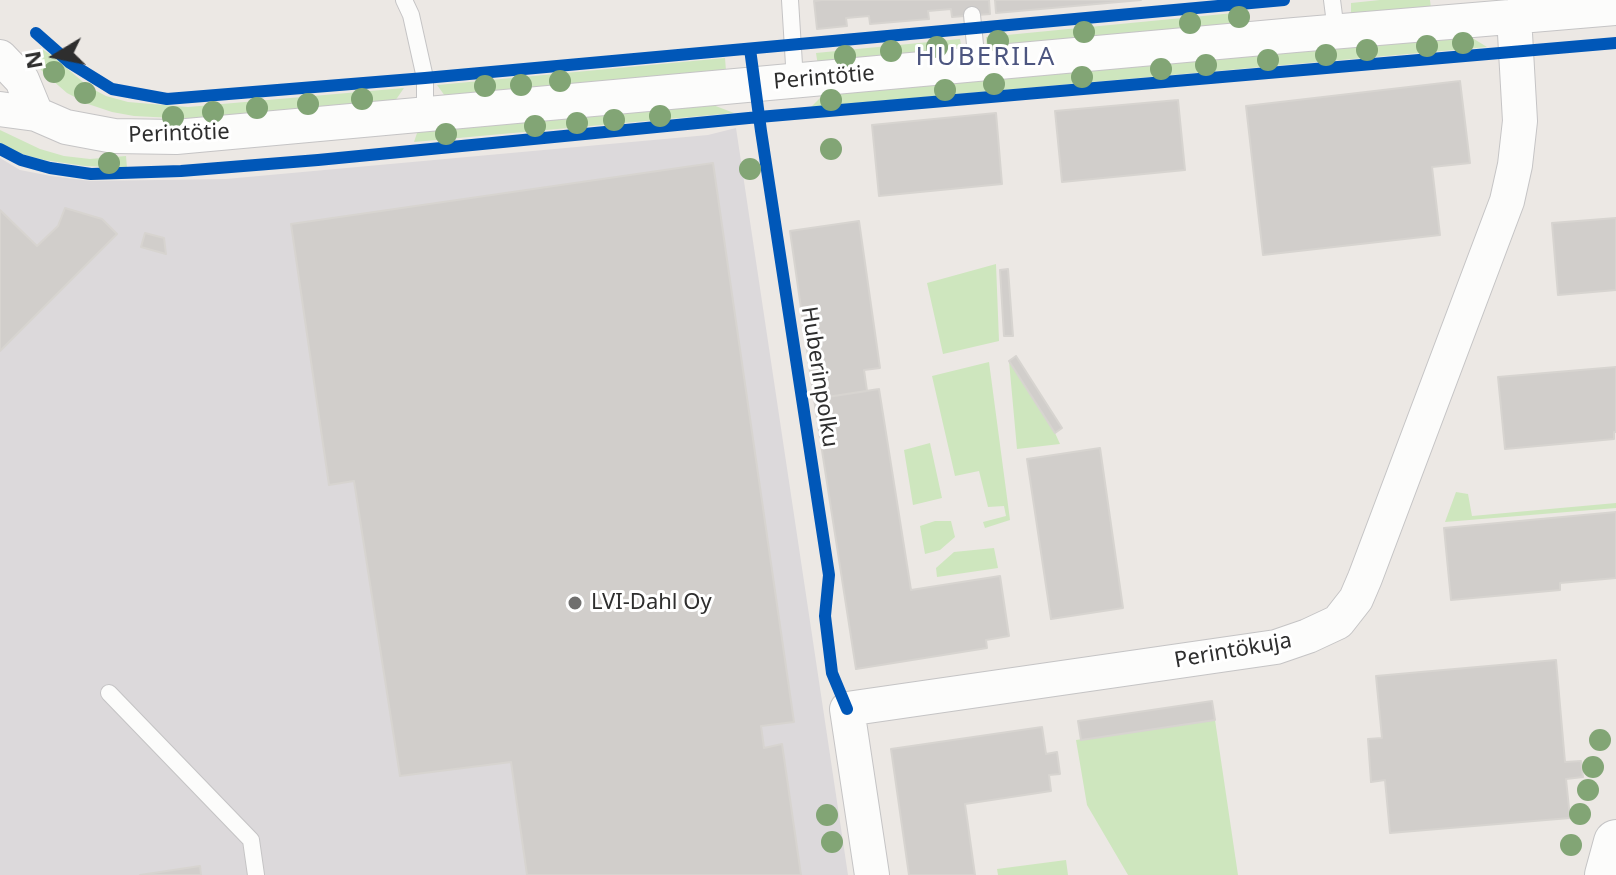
<!DOCTYPE html>
<html>
<head>
<meta charset="utf-8">
<style>
  body { margin:0 }
  #map { position:relative; width:1616px; height:875px; overflow:hidden; background:#ece8e4; font-family:"Noto Sans",sans-serif }
  canvas { display:block }
  .north { position:absolute; left:16px; top:16px; width:80px; height:80px; -webkit-text-stroke:6px #fff; paint-order:stroke; rotate:260deg; font-size:22px; font-weight:700; line-height:32px; text-align:center; color:#2e2e2e }
  .north::after { content:''; display:block; margin:auto; width:28px; height:36px; background:#2e2e2e; clip-path:polygon(50% 0,100% 100%,50% 72%,0 100%) }
</style>
</head>
<body>
<div id="map">
<canvas width="1616" height="875"></canvas>
<div class="north">N</div>
</div>
<script>
const ctx = document.querySelector('canvas').getContext('2d');
ctx.lineJoin = 'round';
function fillPath(path, color) { ctx.fillStyle = color; ctx.fill(path, 'evenodd'); }
const shape = rows => new Path2D(rows.map(r => 'M' + r).join(''));
function trace(path, color, width, dash) { ctx.strokeStyle = color; ctx.lineWidth = width; ctx.lineCap = dash ? 'butt' : 'round'; ctx.setLineDash(dash || []); ctx.stroke(path); }
function label(font, color, halo, rows, align = 'center') {
  ctx.font = font + ' "Noto Sans",sans-serif'; ctx.lineWidth = 6; ctx.setLineDash([]); ctx.textBaseline = 'middle'; ctx.strokeStyle = halo; ctx.fillStyle = color; for (const [text, x, y, turn = 0] of rows) {
    ctx.save(); ctx.translate(x, y); ctx.rotate((+turn || 0) * Math.PI / 180); ctx.textAlign = isNaN(turn) ? turn : align; if (halo) ctx.strokeText(text, 0, 0); ctx.fillText(text, 0, 0); ctx.restore();
  }
}
fillPath(shape([
  [736,128,848,875,0,875,0,158,20,170,51,176,90,181,226,179,708,135]
]), '#dcd9db');
fillPath(shape([
  [1380,0,1430,0,1431,9,1351,15,1351,3],
  [1244,12,1237,26,987,48,986,37],
  [1456,36,1474,39,1487,47,811,107,824,94],
  [960,39,962,51,818,66,816,53],
  [40,48,50,54,89,87,106,96,128,102,188,107,404,88,395,101,193,119,134,116,112,112,88,104,67,93,44,73,29,57],
  [725,58,726,71,445,96,437,85],
  [713,105,734,113,414,142,418,130],
  [0,130,40,149,64,156,90,159,126,156,127,168,85,166,44,160,14,152,0,143],
  [996,264,999,341,943,354,927,283],
  [1009,361,1055,433,1060,444,1017,449],
  [989,362,1010,520,985,528,983,522,1006,516,1004,506,988,507,979,471,955,476,932,376],
  [930,443,942,498,913,505,904,450],
  [1456,492,1468,494,1472,516,1616,503,1616,508,1445,522],
  [935,521,951,521,955,537,940,550,925,554,920,526],
  [994,548,998,568,937,577,936,568,954,552],
  [1215,720,1238,875,1128,875,1087,805,1076,740],
  [1066,860,1068,875,998,875,997,869]
]), '#cee6be');
const building = shape([
  [822,0,989,0,990,14,952,17,951,9,928,11,929,19,870,24,869,16,846,18,847,26,817,29,814,1,822,0],
  [995,0,1141,0,996,13,995,0],
  [1460,81,1470,163,1432,167,1440,235,1263,255,1246,106,1460,81],
  [1178,100,1185,170,1062,182,1055,111,1178,100],
  [996,113,1002,184,879,196,872,125,996,113],
  [713,163,794,722,761,726,764,748,782,744,801,875,527,875,511,762,400,776,354,481,329,485,291,224,713,163],
  [65,208,102,219,117,234,0,351,0,210,37,246,58,226,65,208],
  [1616,218,1616,290,1558,295,1552,223,1616,218],
  [859,221,880,368,864,370,867,391,814,399,790,231,859,221],
  [145,233,164,238,166,254,141,247,145,233],
  [1008,269,1013,336,1004,336,1000,270,1008,269],
  [1016,356,1062,428,1055,433,1009,361,1016,356],
  [1616,367,1616,432,1614,432,1614,439,1505,449,1498,377,1616,367],
  [879,389,911,590,1000,576,1009,636,986,640,987,648,856,669,814,399,879,389],
  [1100,448,1123,608,1051,619,1027,459,1100,448],
  [1616,512,1616,578,1560,583,1560,590,1451,600,1444,528,1616,512],
  [1556,660,1565,762,1581,761,1583,777,1566,779,1570,818,1390,833,1385,780,1371,782,1368,739,1382,738,1376,676,1556,660],
  [1212,701,1215,720,1081,740,1078,721,1212,701],
  [1042,727,1046,754,1057,752,1060,774,1049,775,1051,791,965,804,975,875,909,875,891,749,1042,727],
  [200,866,201,875,140,875,200,866]
]);
fillPath(building, '#d1cecb');
trace(building, '#d7d4d0', 2);
const lane = shape([
  [404,0,411,15,425,78,425,115],
  [790,0,795,81],
  [1332,0,1336,31],
  [972,15,977,64],
  [109,693,251,840,256,875]
]);
const street = shape([
  [0,57,22,80,36,114],
  [0,109,36,114,66,127,114,136,176,137,1295,35,1616,8],
  [872,875,847,709,1276,647,1308,636,1338,622,1356,599,1365,578,1507,201,1515,165,1520,121,1514,16]
]);
const secondary = shape([
  [1607,875,1616,842]
]);
trace(lane, '#c5c4c5', 18);
trace(street, '#c5c4c5', 36);
trace(secondary, '#c5c4c5', 46);
trace(lane, '#fcfcfb', 16);
trace(street, '#fcfcfb', 34);
trace(secondary, '#fcfcfb', 44);
trace(shape([
  [36,33,70,63,112,89,167,99,425,78,1284,0],
  [750,49,761,131,829,575,825,616,832,673,847,709],
  [0,149,21,160,50,168,91,174,181,171,318,160,759,117,1616,43]
]), '#0057b8', 12);
ctx.fillStyle = '#82a575';
for (const [x, y] of [
  [1239,17],
  [1190,23],
  [1084,32],
  [998,41],
  [1463,43],
  [1427,46],
  [937,47],
  [1367,50],
  [891,51],
  [1326,55],
  [845,56],
  [1268,60],
  [1206,65],
  [1161,69],
  [54,72],
  [1082,77],
  [560,81],
  [994,84],
  [521,85],
  [485,86],
  [945,90],
  [85,93],
  [362,99],
  [831,100],
  [308,104],
  [257,108],
  [213,112],
  [660,116],
  [173,117],
  [614,120],
  [577,123],
  [535,126],
  [446,134],
  [831,149],
  [109,163],
  [750,169],
  [1600,740],
  [1593,767],
  [1588,790],
  [1580,814],
  [827,815],
  [832,842],
  [1571,845]
]) { ctx.beginPath(); ctx.arc(x, y, 11, 0, 2 * Math.PI); ctx.fill(); }
for (const [x, y, r, color] of [
  [575,603,8,"#706f6e"]
]) { const dot = new Path2D(); dot.arc(x, y, r, 0, 2 * Math.PI); ctx.fillStyle = color; ctx.fill(dot); trace(dot, '#fff', 3); }
label('22px', '#2e2e2e', '#fff', [
  ["Perintötie",824,78,-5],
  ["Perintötie",179,134,-2],
  ["Huberinpolku",819,377,81],
  ["Perintökuja",1233,651,-10]
]);
label('22px', '#2e2e2e', '#fff', [
  ["LVI-Dahl Oy",591,603]
], 'left');
ctx.letterSpacing = '2px';
label('26px', '#4d5680', '#fff', [
  ["HUBERILA",986,58]
]);
ctx.letterSpacing = '0px';
</script>
</body>
</html>
